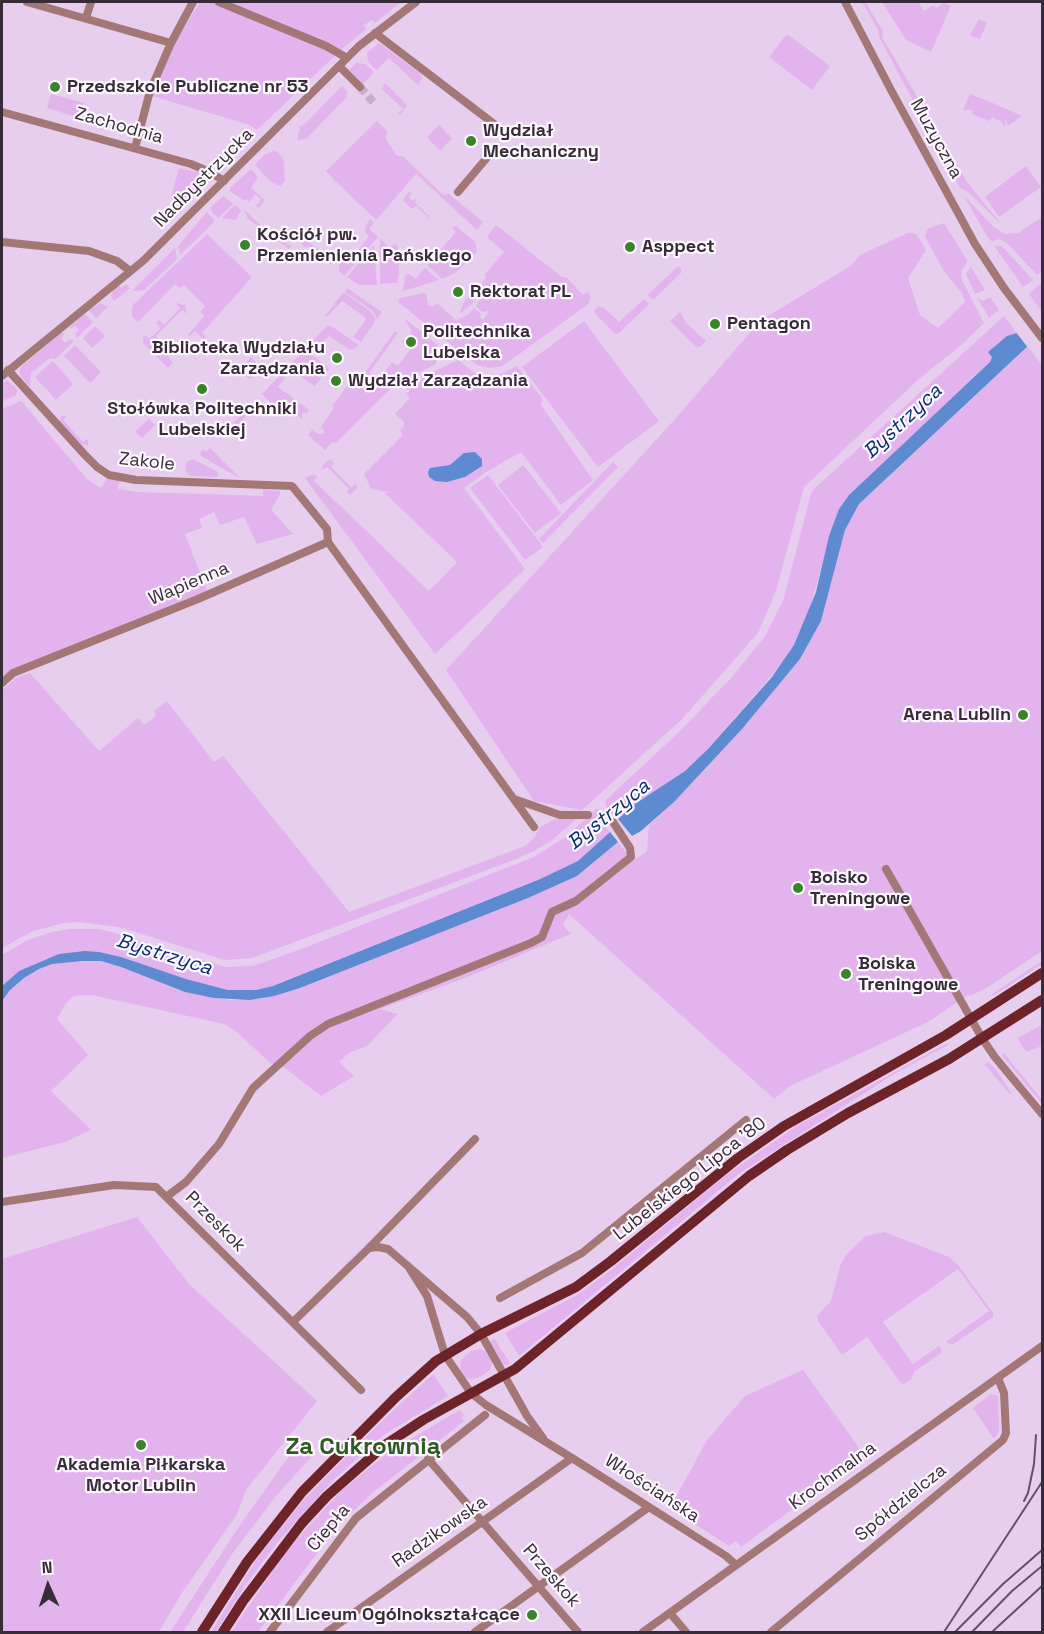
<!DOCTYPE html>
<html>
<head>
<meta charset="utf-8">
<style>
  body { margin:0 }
  #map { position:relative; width:1044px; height:1634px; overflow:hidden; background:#e8ceee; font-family:"Space Grotesk",sans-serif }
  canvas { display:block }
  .frame { position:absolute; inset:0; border:3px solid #362c38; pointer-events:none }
  .north { position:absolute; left:18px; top:1556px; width:60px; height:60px; -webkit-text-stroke:4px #fdf7fe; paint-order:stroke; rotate:357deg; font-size:16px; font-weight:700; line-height:24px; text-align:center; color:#362c38 }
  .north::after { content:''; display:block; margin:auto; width:21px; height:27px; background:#362c38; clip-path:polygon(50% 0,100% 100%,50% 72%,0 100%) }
</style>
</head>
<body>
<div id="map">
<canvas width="1044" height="1634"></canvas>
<div class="frame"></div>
<div class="north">N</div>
</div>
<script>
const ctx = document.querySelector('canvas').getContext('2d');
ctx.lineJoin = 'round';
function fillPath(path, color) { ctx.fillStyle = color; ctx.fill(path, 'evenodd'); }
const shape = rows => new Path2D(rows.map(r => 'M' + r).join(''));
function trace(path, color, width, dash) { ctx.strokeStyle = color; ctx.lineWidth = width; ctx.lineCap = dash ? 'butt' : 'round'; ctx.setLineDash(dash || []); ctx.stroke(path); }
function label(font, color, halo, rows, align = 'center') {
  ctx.font = font + ' "Space Grotesk",sans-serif'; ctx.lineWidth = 4.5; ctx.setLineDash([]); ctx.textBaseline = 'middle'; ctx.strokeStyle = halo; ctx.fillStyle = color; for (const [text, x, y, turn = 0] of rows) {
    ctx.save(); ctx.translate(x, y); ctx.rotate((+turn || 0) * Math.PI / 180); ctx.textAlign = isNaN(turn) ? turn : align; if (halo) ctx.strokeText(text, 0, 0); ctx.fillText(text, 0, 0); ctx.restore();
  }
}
fillPath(shape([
  [200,2,401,2,375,23,372,20,364,25,366,29,343,48,257,130,250,125,152,96,171,48],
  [862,2,865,2,883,31,882,37,967,182,1002,225,968,192,960,188,879,37,878,30],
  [882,2,921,2,919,4,924,11,933,5,936,8,944,3,951,6,931,52,906,40],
  [979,19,987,23,980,39,970,35],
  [787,34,830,66,812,90,769,57],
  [379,43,420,73,422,79,418,85,389,58,376,70,368,62,367,53],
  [356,63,366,64,374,72,362,85,349,70],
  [385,83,407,105,400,115,398,113,403,109,382,89],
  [342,86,347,92,346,98,306,139,298,140,298,134,300,129,298,127,305,124],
  [51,94,84,103,80,118,47,108],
  [970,94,995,104,1022,116,1008,126,1004,116,1006,128,999,119,997,121,994,117,988,121,972,114,973,110,963,110],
  [377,121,387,131,386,139,397,156,403,156,443,195,449,194,483,222,477,230,416,174,376,220,333,179,326,171],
  [439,125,452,138,440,151,427,137],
  [274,151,278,152,284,160,285,181,280,186,271,182,255,165,264,155],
  [1026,166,1041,187,999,217,985,197],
  [179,168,197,172,203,176,205,186,185,202,171,198],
  [251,169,258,177,251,188,265,200,259,208,256,206,261,199,255,194,249,202,246,199,244,201,230,191,230,188],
  [409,192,412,193,409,197,412,201,416,198,415,203,429,216,433,211,425,222,428,217,416,206,412,209,403,200],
  [223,196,233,204,218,218,211,211,211,207],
  [964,196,995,228,1005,234,1018,233,1042,217,1042,271,1037,275,1006,242,998,239,992,242,985,233],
  [235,205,241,210,236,220,222,218],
  [244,209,259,224,282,241,292,246,289,249,248,219],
  [207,212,215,221,180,255,178,246],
  [370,219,374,223,369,229,378,237,344,276,339,271,339,266,343,260,348,264,369,236,365,232,366,225],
  [944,223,967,260,967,263,961,271,962,280,984,323,960,346,919,379,804,487,776,591,758,633,682,719,582,810,534,801,446,670,676,418,760,321,852,265,860,255,908,233,913,233,916,234,926,250,908,278,920,315,938,328,965,302,962,293,945,273,925,237,927,229],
  [496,225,562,277,566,277,583,295,588,291,591,298,588,304,518,355,502,366,490,368,477,365,398,302,400,298,424,293,426,294,428,305,433,307,437,303,456,320,468,315,474,308,481,314,480,317,483,320,489,311,482,312,476,306,484,292,482,283,486,277,485,274,504,252,487,237],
  [456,226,475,242,477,252,455,273,442,279,427,265,456,232,452,228],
  [309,233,313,238,310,243,332,260,336,255,336,258,333,263,329,264,327,259,309,246,305,247,300,243],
  [207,234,252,277,202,333,206,336,203,339,195,331,190,336,188,335,204,316,200,312,205,306,184,285,180,288,175,284,138,322,132,316,132,306],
  [380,239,390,248,394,244,398,246,399,271,397,283,380,284],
  [374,245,377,285,359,285,347,277],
  [998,245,1003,247,1033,280,1023,287,995,247],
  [175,248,177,259,144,290,132,291],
  [678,266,681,269,681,273,653,300,648,295],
  [971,267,985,290,975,294,966,274],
  [425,268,439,280,403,291,405,276,410,274,415,279],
  [1042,282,1042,312,1029,294],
  [126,284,130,288,114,301,111,295,113,290,119,285,121,288],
  [347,288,382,312,377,319,373,311,345,292],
  [476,292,477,296,472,304,461,313,460,312,465,300],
  [345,293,371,312,375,318,374,323,361,342,353,337,366,320,365,317,342,301,328,316,325,316,342,294],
  [990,297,999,310,989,318,977,298,983,301],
  [644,299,649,304,618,334,615,334,594,312,597,307,603,307,619,322],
  [100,303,108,307,96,318,89,310],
  [176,303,185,305,187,314,182,310,156,336,161,341,153,353,143,343,143,337,145,335,149,339,161,328,156,323,159,320,164,325,180,308],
  [680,312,686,323,706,341,700,347,698,346,696,348,698,349,670,321],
  [84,314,93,322,77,338,75,334,79,330,75,326,71,329,70,327],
  [1004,316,1017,333,1007,336,988,352,992,357,990,362,849,495,839,509,807,617,794,646,785,660,708,749,685,771,616,819,607,809,605,801,679,732,731,678,766,635,783,601,811,494,814,489],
  [404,318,438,345,436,364,420,372,406,383,400,379,336,443,333,442,325,450,308,435,312,430,318,434,323,434,324,431,321,427,334,408,332,406,354,377,359,381,395,331,398,333,369,373,379,380,392,362,398,366,415,343,410,339,411,330],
  [584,321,659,421,598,467,522,367],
  [95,326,105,336,92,348,83,338],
  [327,326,331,326,359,345,354,349,350,350,329,336,312,355,329,368,327,372,323,373,310,363,306,367,321,378,315,386,291,370,278,387,309,410,307,413,302,413,302,419,295,414,292,416,284,410,281,413,262,394],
  [61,333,65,333,61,338,65,343,70,339,74,341,56,359,50,358,31,373,30,387,20,375,20,368],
  [164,343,172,351,175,350,168,357,173,363,168,368,155,355],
  [75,345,101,372,90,383,64,356],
  [1028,347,1042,365,1042,951,985,989,970,996,968,995,928,1022,790,1086,774,1099,569,914,563,925,571,934,465,978,380,1009,398,1014,367,1046,349,1053,339,1062,354,1076,321,1096,285,1068,270,1063,237,1032,224,1024,92,995,74,996,66,1003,57,1019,88,1055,51,1091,91,1130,65,1142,2,1158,2,1001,10,990,24,978,39,969,52,964,72,962,100,961,121,967,185,992,231,1000,260,999,300,988,528,898,577,876,618,842,633,861,647,851,649,825,674,802,742,729,800,659,821,621,845,530,859,504],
  [251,357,265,370,250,379,245,375,248,372,246,370,248,369,244,365],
  [458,360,473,372,489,376,501,374,517,366,542,398,541,405,593,480,561,505,521,452,486,472,464,488,525,569,435,654,305,478,312,475,318,476,314,481,429,591,457,562,385,493,390,492,371,489,364,474,403,435,400,430,404,426,404,422,395,414,410,398,406,394,410,391,408,389,423,377],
  [53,361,73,384,56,400,35,377],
  [7,380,17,389,17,392,16,395,2,401,2,383],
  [21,401,88,480,101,488,109,475,120,478,118,489,138,492,263,496,263,489,280,491,280,494,271,510,293,534,257,544,244,517,220,525,214,512,199,519,202,528,185,534,207,591,11,671,2,678,2,409],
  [247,409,250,412,226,438,222,435],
  [61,416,67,416,63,420,83,442,88,439,88,445,80,444,59,421],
  [149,419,155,425,142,438,135,432],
  [210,448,241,479,201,456,200,453,203,449,206,452],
  [193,459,218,472,218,477,190,476,186,471,185,466,188,461],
  [330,459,334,463,331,467,351,487,356,483,357,488,351,494,346,493,349,489,327,467,322,470,323,465],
  [613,462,618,467,543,543,539,539],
  [523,465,561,513,535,533,498,485],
  [488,475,543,547,525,560,470,488],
  [30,673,99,751,138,718,144,725,156,716,154,711,167,701,214,762,223,756,349,912,525,846,534,838,540,827,553,820,580,816,552,840,534,851,514,860,252,958,225,960,119,927,78,922,64,923,33,931,2,948,2,690,16,678],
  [596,809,599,809,609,823,606,827,610,832,578,861,519,889,273,986,256,990,228,990,186,979,99,952,19,971,2,986,2,955,28,940,52,932,69,929,98,929,112,932,225,967,253,966,304,948,534,857,567,836],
  [1042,961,1042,964,993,996,992,994],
  [1042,1025,1042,1046,1026,1052,1017,1038],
  [947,1043,948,1045,894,1074,740,1173,519,1356,505,1333,577,1295,606,1274,725,1176,795,1127],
  [1004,1053,1042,1100,1042,1104,1001,1054],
  [989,1062,996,1070,1012,1094,1010,1094,984,1064],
  [137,1217,189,1284,317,1401,246,1490,236,1516,181,1594,159,1632,2,1632,2,1259],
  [884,1232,949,1257,959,1266,993,1313,993,1317,952,1345,946,1342,989,1311,958,1269,883,1322,913,1364,939,1346,941,1349,941,1353,914,1372,912,1378,904,1384,901,1383,867,1337,842,1355,818,1321,817,1316,831,1301,840,1266,846,1255,866,1236],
  [494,1338,510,1363,506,1366,503,1364,490,1342],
  [480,1349,487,1352,492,1359,491,1367,489,1371,478,1378,468,1379,461,1373,460,1361,471,1351],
  [803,1370,865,1456,741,1547,736,1541,729,1546,670,1508,707,1440,745,1396],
  [433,1374,448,1396,385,1434,333,1480,277,1543,247,1583,216,1632,211,1632,258,1557,305,1498,382,1421],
  [991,1394,998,1396,999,1431,994,1439,973,1408],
  [460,1410,464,1415,461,1417,464,1421,371,1494,335,1529,258,1632,231,1632,276,1566,296,1540,342,1490,390,1451],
  [299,1442,314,1454,276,1496,232,1554,183,1632,170,1632,240,1525]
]), '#e2b3ed');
fillPath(shape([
  [1017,333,1042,333,859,504,845,530,821,621,800,659,742,729,674,802,641,831,632,836,618,819,635,804,685,771,708,749,772,677,794,645,816,592,829,536,839,509,849,495,990,362,992,357,988,352,1007,336],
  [475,452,482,459,482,466,465,477,447,482,435,481,429,477,428,472,430,468,450,465,464,453],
  [610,832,618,842,577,876,528,898,300,988,274,996,250,1000,214,998,185,992,121,967,101,961,83,961,52,964,39,969,24,978,10,990,2,1001,2,986,19,971,59,954,85,951,99,952,121,957,186,979,228,990,256,990,273,986,538,880,578,861]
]), '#5e8ad2');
fillPath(shape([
  [1042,312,1042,338,1029,349,1015,331]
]), '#e8ceee');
trace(shape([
  [360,87,375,104]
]), '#c4aeca', 8, [8, 4]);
trace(shape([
  [27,2,171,43],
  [219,2,326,46,347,58],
  [845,2,891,90,975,244,1004,288,1042,338],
  [86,18,91,2],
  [375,33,498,127],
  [339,66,360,87],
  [2,112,191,164,210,172,224,181],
  [135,148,150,91,171,43,193,2],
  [458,192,496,147],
  [2,242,89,251,117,261,130,271],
  [2,376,143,261,359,46,416,2],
  [328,542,534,827],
  [2,683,13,673,198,599,328,542,327,529,292,486,136,480,109,475,97,467,84,454,8,370],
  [514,799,560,815,588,815],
  [886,869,982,1038,994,1056,1042,1114],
  [166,1197,186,1182,219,1144,253,1088,310,1036,328,1024,531,943,542,937,552,912,576,901,631,857,630,848,613,822],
  [2,1202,114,1185,156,1187,361,1390],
  [369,1248,378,1247,388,1249,467,1317,481,1334,527,1416,543,1438],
  [408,1266,427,1296,445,1355,471,1393,486,1405,572,1458,726,1556,736,1565],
  [500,1298,582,1253,746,1120],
  [293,1322,369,1248,475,1139],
  [428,1459,578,1632],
  [670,1613,686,1632],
  [270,1632,356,1518,485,1415],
  [327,1632,572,1458],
  [475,1632,649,1507],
  [643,1632,1042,1346],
  [771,1632,1003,1440,1006,1433,1004,1393,998,1378]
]), '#a27776', 8);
trace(shape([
  [202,1632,247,1562,302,1492,396,1397,436,1361,481,1334,576,1287,611,1261,738,1158,784,1126,946,1035,1042,973],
  [223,1632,243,1601,302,1523,327,1496,385,1445,423,1420,515,1369,749,1176,787,1150,848,1113,949,1059,1042,1000]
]), '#6c2429', 10);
trace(shape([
  [1024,1501,1028,1493,1034,1464,1036,1435],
  [944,1632,1042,1482],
  [955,1632,1003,1584,1042,1550],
  [972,1632,1012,1591,1042,1566],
  [992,1632,1042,1586]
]), '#615364', 2);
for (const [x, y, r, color] of [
  [55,87,6,"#3b8329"],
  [471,141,6,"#3b8329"],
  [245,245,6,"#3b8329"],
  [630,247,6,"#3b8329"],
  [458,292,6,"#3b8329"],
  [715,324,6,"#3b8329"],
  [411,342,6,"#3b8329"],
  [337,358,6,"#3b8329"],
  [336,381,6,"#3b8329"],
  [202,389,6,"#3b8329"],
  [1023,715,6,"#3b8329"],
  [798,888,6,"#3b8329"],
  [846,974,6,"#3b8329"],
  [141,1445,6,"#3b8329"],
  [532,1615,6,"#3b8329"]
]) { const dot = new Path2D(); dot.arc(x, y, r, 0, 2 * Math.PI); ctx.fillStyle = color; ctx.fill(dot); trace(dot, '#fdf7fe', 2); }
label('bold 18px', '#362c38', '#fdf7fe', [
  ["Przedszkole Publiczne nr 53",67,87],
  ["Wydział",483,131],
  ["Mechaniczny",483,152],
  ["Kościół pw.",257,235],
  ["Przemienienia Pańskiego",257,256],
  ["Asppect",642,247],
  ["Rektorat PL",470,292],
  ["Pentagon",727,324],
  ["Politechnika",423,332],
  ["Lubelska",423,353],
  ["Biblioteka Wydziału",325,348,"right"],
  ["Zarządzania",325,369,"right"],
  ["Wydział Zarządzania",348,381],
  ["Stołówka Politechniki",202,409,"center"],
  ["Lubelskiej",202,430,"center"],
  ["Arena Lublin",1011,715,"right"],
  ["Boisko",810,878],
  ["Treningowe",810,899],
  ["Boiska",858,964],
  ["Treningowe",858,985],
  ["Akademia Piłkarska",141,1465,"center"],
  ["Motor Lublin",141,1486,"center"],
  ["XXII Liceum Ogólnokształcące",520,1615,"right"]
], 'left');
label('18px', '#362c38', '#fdf7fe', [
  ["Zachodnia",119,126,16],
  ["Muzyczna",936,139,61],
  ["Nadbystrzycka",204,178,-45],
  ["Zakole",147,462,6],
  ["Wapienna",189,584,-23],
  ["Lubelskiego Lipca '80",690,1179,-38],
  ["Przeskok",215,1222,45],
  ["Krochmalna",833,1476,-36],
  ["Włościańska",652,1489,33],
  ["Spółdzielcza",901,1503,-39],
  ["Ciepła",329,1528,-50],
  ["Radzikowska",440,1532,-35],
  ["Przeskok",551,1576,49]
]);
label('italic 20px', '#052e6e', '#fdf7fe', [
  ["Bystrzyca",903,422,-43],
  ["Bystrzyca",609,815,-39],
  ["Bystrzyca",164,955,17]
]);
label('bold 24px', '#2d5b22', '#fdf7fe', [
  ["Za Cukrownią",363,1447]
]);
</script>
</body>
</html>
